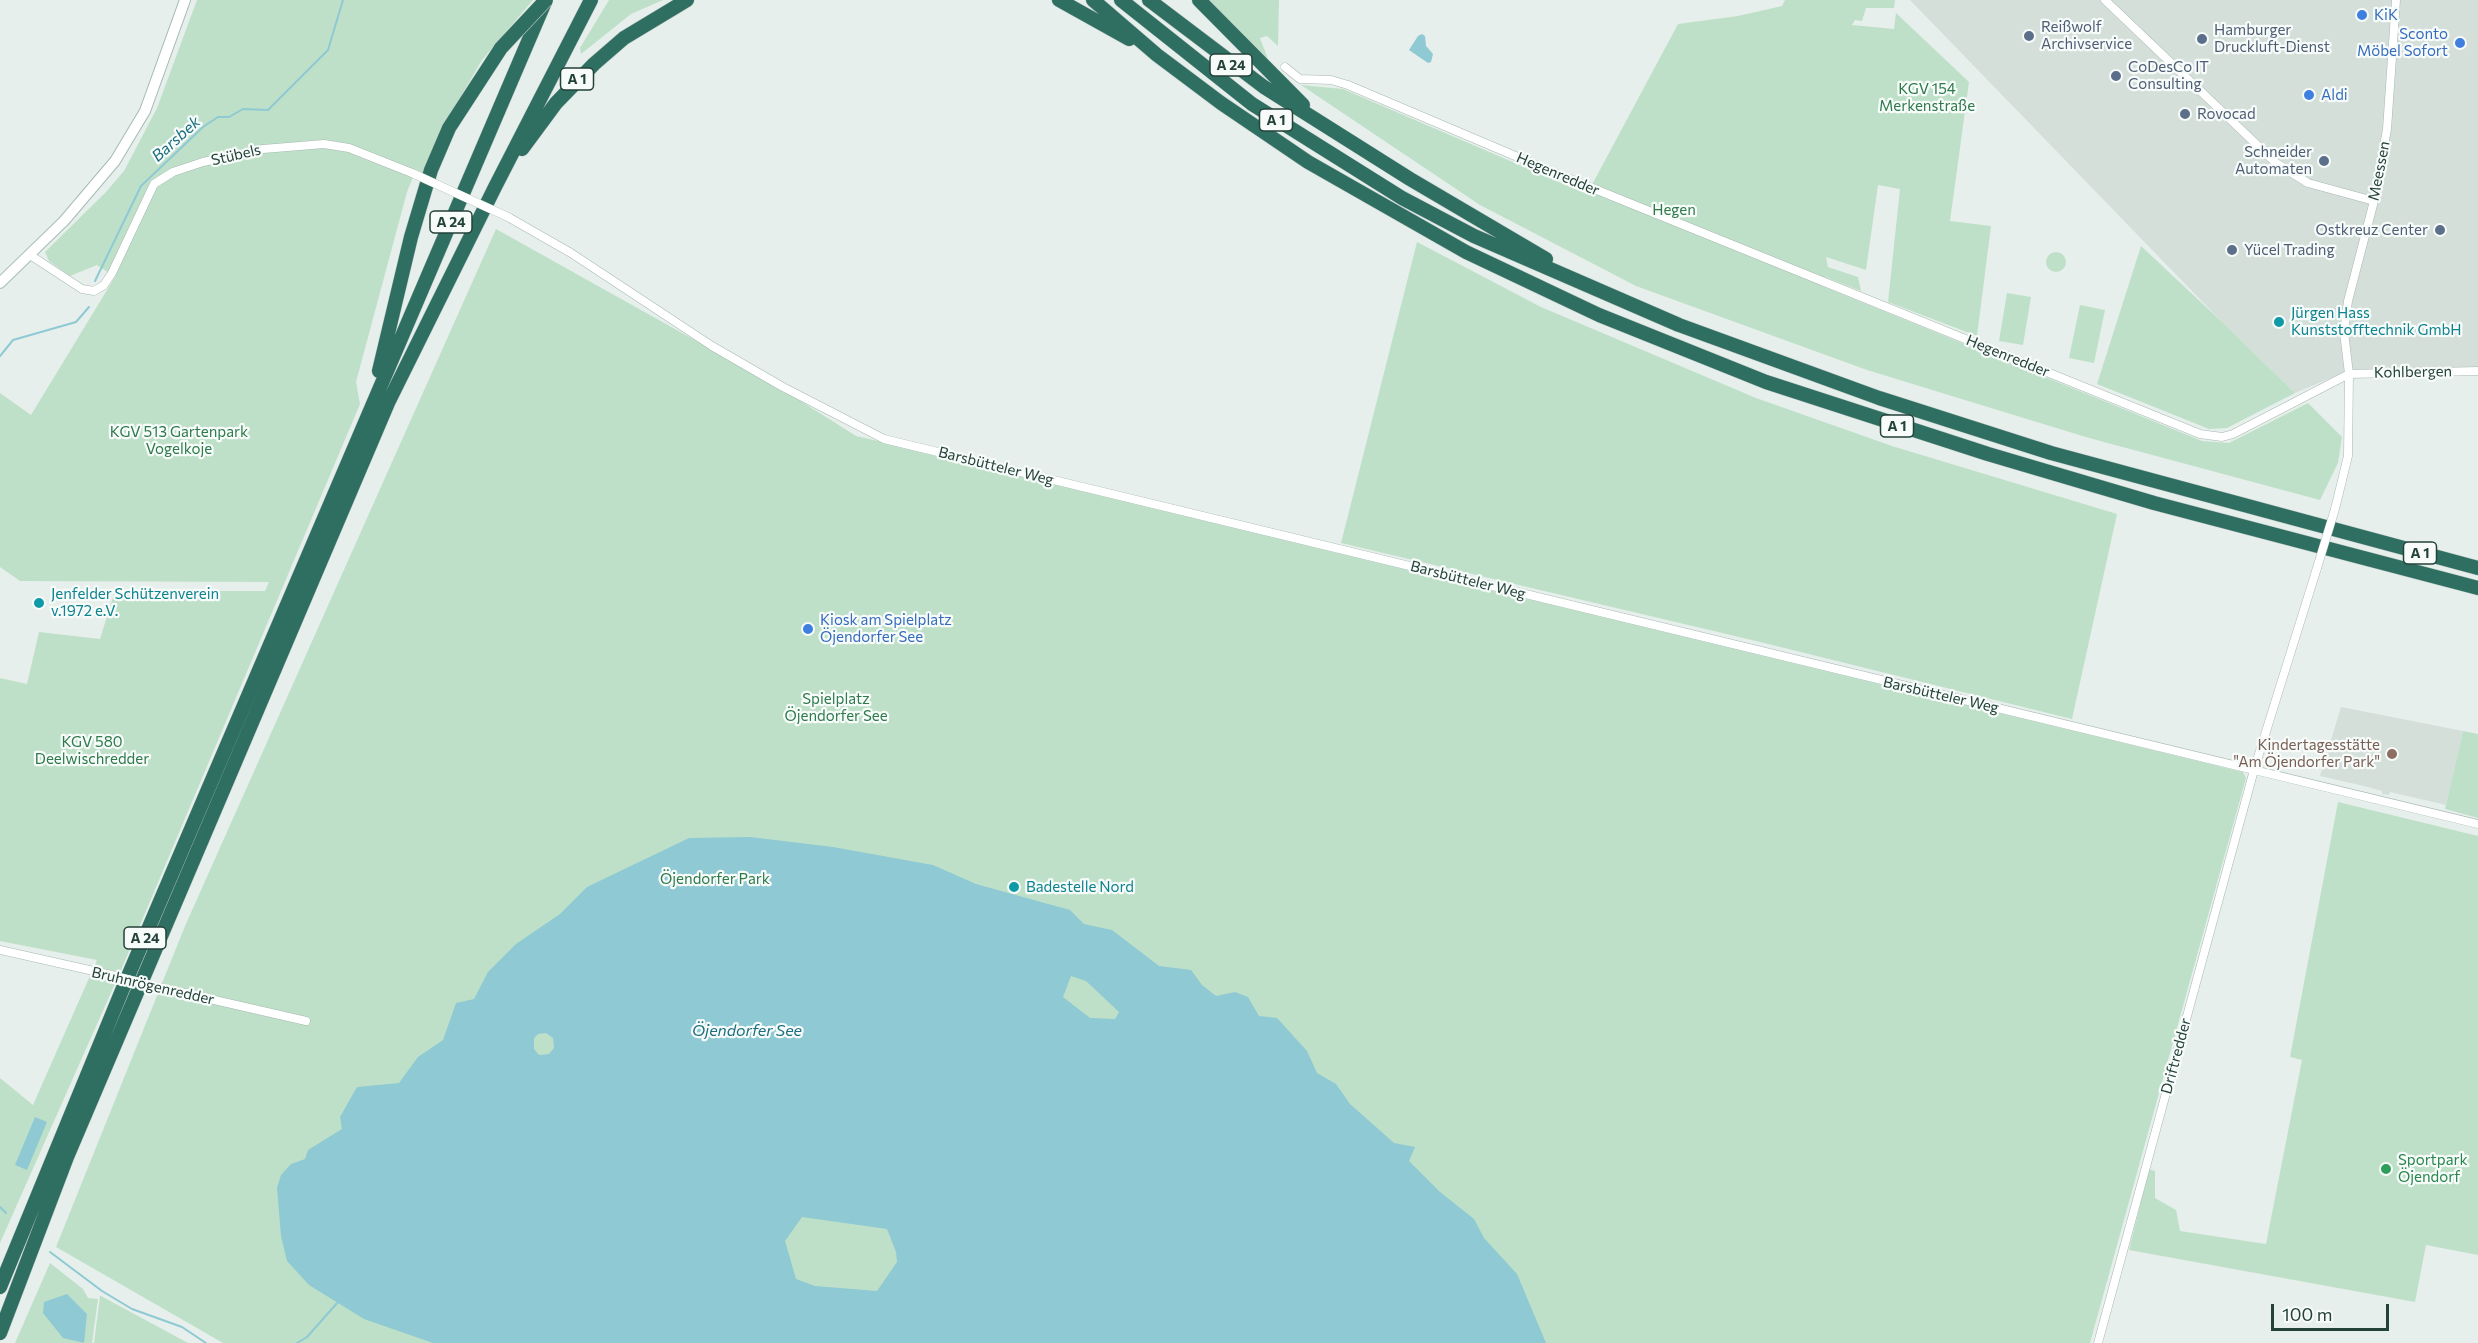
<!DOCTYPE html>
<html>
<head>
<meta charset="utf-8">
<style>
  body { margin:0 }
  #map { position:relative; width:2478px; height:1343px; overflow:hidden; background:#e6efeb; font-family:Commissioner,sans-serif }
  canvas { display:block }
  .scale { position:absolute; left:2271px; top:1304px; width:118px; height:27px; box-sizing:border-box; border:3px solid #24423a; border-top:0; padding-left:8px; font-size:18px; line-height:21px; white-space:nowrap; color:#24423a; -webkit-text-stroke:4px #f7fbf9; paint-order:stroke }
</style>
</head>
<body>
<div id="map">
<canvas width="2478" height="1343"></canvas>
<div class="scale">100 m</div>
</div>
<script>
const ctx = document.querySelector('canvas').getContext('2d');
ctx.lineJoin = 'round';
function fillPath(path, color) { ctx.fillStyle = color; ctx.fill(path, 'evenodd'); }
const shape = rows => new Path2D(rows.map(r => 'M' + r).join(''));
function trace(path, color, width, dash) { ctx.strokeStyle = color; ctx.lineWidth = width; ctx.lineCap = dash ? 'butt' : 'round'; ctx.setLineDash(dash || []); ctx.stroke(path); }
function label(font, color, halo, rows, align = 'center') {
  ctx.font = font + ' Commissioner,sans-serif'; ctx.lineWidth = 4.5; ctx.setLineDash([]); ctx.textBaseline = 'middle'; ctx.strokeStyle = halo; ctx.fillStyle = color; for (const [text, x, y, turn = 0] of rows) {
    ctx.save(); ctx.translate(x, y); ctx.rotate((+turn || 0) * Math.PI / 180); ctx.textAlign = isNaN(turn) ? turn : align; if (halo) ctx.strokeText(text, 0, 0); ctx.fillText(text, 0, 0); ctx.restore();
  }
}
fillPath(shape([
  [1910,0,2478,0,2478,367,2350,370,2295,393,2221,321],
  [2341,707,2463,731,2446,805,2390,792,2389,795,2382,794,2382,791,2364,786,2320,776]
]), '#d4dfda');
fillPath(shape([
  [197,0,533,0,482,60,445,124,424,174,416,170,407,192,356,382,360,404,121,970,0,1243,0,1078,33,1105,97,960,0,941,0,678,27,684,39,632,100,639,115,591,265,591,269,582,20,581,0,567,0,393,31,415,115,277,97,265,70,276,49,261,45,252,106,192,124,171,157,108],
  [609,0,663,0,631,14,581,54,580,48],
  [1208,0,1279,0,1278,46,1267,36,1260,38,1268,59],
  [1785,0,1895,0,1894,8,1866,8,1862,21,1855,20,1852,25,1894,29,1896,13,1969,82,1950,221,1991,226,1977,336,1888,302,1900,189,1878,185,1866,270,1826,257,1828,267,1858,277,1861,291,1825,277,1822,286,2202,441,2229,443,2308,403,2342,437,2338,463,2320,500,2089,438,1867,370,1636,286,1480,205,1301,85,1343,89,1587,194,1678,24,1738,16,1782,6],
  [496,229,777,386,856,436,1115,496,2243,772,2246,778,2090,1343,223,1343,56,1247,185,926],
  [1417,242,1541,307,1756,398,1892,446,2117,514,2072,719,1756,641,1341,543],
  [2141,246,2221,321,2295,393,2227,428,2209,429,2097,384],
  '2046 262a10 10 0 1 1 20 0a10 10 0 1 1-20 0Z',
  [2007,293,2031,297,2023,345,1999,341],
  [2080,305,2105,310,2094,363,2069,358],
  [2463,731,2478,734,2478,818,2445,809],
  [2338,802,2478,836,2478,1255,2426,1245,2415,1302,2129,1250,2149,1169,2155,1171,2155,1198,2176,1210,2180,1231,2266,1244,2302,1060,2290,1057],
  [50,1263,83,1289,88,1298,98,1299,92,1343,15,1343],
  [100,1296,101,1296,188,1343,94,1343]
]), '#bfe0c8');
fillPath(shape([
  [1422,34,1425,36,1426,46,1433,54,1431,62,1428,63,1409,50,1418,36],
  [750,837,833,847,933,865,976,884,1070,910,1084,924,1112,930,1159,966,1191,970,1202,985,1216,996,1235,992,1248,997,1259,1016,1277,1018,1307,1051,1317,1073,1336,1084,1350,1104,1394,1143,1415,1147,1409,1161,1440,1192,1474,1219,1484,1238,1517,1274,1546,1343,433,1343,364,1319,309,1285,287,1261,281,1236,277,1188,281,1175,291,1164,305,1159,308,1150,342,1129,340,1117,357,1087,399,1083,418,1057,443,1040,456,1003,474,999,488,972,516,944,560,914,587,887,689,838],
  [1071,976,1086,981,1119,1012,1115,1019,1090,1018,1063,997],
  [546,1033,553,1038,554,1048,549,1054,539,1055,534,1049,534,1038,538,1034],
  [802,1217,887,1229,896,1252,897,1262,877,1291,815,1286,796,1279,785,1241],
  [35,1117,47,1122,27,1170,15,1165],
  [67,1294,87,1314,84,1343,63,1338,43,1313,44,1302]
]), '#8ec9d4');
trace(shape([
  [95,281,141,186,203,127,218,117,229,117,243,109,268,110,328,50,343,0],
  [0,356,13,340,76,322,89,307],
  [0,1207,6,1213],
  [50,1252,102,1291,132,1309,182,1327,206,1343],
  [297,1343,307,1337,338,1302]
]), '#8ec9d4', 2);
const street = shape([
  [2105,0,2276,163,2308,183,2374,201],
  [1285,67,1300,79,1331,80,1348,85,1560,175,2200,434,2222,437,2233,434,2349,374,2478,371],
  [508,217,571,253,712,346,783,387,884,439,2478,824],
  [30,255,82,289,94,291,104,285,112,273,154,184,173,172,203,162,263,149,324,144,349,148,412,173],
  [2335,509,2348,456,2349,374,2344,332,2348,301,2374,201,2387,129,2396,0],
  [0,950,107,974],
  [162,988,306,1021],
  [2098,1343,2254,770,2317,568]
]);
const secondary = shape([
  [0,283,64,221,115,161,145,111,185,0]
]);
const highway = shape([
  [1059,0,1129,39],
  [1093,0,1157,55,1221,103,1308,162,1466,252,1599,315,1766,382,1988,454,2154,503,2478,588],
  [1121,0,1252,104,1402,198,1474,236,1679,325,1879,398,2051,453,2478,568],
  [1149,0,1264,87,1410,179,1546,259],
  [1199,0,1303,105],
  [522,149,556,103,594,64,624,38,687,0],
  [379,371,411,237,431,170,449,128,501,48],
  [0,1287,123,988,545,2],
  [0,1333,67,1157,388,403,495,187,591,0]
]);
trace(street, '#a8b8b2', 9);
trace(secondary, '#a4bbb3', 12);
trace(highway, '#c2cac8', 15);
trace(street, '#fff', 8);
trace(secondary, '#fff', 10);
trace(highway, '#2f6f62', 14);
const streetBridge = shape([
  [412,173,508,217],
  [2317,568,2335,509],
  [107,974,162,988]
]);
const highwayBridge = shape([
  [501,48,546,0]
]);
trace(streetBridge, '#a8b8b2', 9, []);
trace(highwayBridge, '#c2cac8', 15, []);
trace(streetBridge, '#fff', 8);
trace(highwayBridge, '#2f6f62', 14);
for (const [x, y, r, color] of [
  [2362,15,6,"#3f7fe0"],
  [2029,36,6,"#5c6f8a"],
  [2202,39,6,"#5c6f8a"],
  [2460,43,6,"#3f7fe0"],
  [2116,76,6,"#5c6f8a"],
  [2309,95,6,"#3f7fe0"],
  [2185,114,6,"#5c6f8a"],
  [2324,161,6,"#5c6f8a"],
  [2440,230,6,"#5c6f8a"],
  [2232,250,6,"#5c6f8a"],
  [2279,322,6,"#0f9aa8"],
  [39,603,6,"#0f9aa8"],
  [808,629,6,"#3f7fe0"],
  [2392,754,6,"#8d6e63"],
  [1014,887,6,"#0f9aa8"],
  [2386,1169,6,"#2e9e5b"]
]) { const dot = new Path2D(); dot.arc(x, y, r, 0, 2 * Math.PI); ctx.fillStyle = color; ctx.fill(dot); trace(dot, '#f7fbf9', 2); }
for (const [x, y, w] of [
  [1231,65,42],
  [577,79,33],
  [1276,120,33],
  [451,222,42],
  [1897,426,33],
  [2420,553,33],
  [145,938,42]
]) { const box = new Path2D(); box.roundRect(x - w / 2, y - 11, w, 22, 4.5); ctx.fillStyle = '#f7fbf9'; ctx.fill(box); trace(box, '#24423a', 1.5); }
label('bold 14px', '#24423a', null, [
  ["A 24",1231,65],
  ["A 1",577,79],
  ["A 1",1276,120],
  ["A 24",451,222],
  ["A 1",1897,426],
  ["A 1",2420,553],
  ["A 24",145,938]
]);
label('15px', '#366cbe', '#f7fbf9', [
  ["KiK",2374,15],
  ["Sconto",2448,34,"right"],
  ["Möbel Sofort",2448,51,"right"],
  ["Aldi",2321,95],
  ["Kiosk am Spielplatz",820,620],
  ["Öjendorfer See",820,637]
], 'left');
label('15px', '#4e5e75', '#f7fbf9', [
  ["Reißwolf",2041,27],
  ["Archivservice",2041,44],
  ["Hamburger",2214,30],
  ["Druckluft-Dienst",2214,47],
  ["CoDesCo IT",2128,67],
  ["Consulting",2128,84],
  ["Rovocad",2197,114],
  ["Schneider",2312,152,"right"],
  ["Automaten",2312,169,"right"],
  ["Ostkreuz Center",2428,230,"right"],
  ["Yücel Trading",2244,250]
], 'left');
label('15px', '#2d7a4b', '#f7fbf9', [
  ["KGV 154",1927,89],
  ["Merkenstraße",1927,106],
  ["Hegen",1674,210],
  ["KGV 513 Gartenpark",179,432],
  ["Vogelkoje",179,449],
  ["Spielplatz",836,699],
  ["Öjendorfer See",836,716],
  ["KGV 580",92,742],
  ["Deelwischredder",92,759],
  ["Öjendorfer Park",715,879]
]);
label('15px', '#24423a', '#f7fbf9', [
  ["Stübels",236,155,-13],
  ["Meessen",2379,171,-79],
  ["Hegenredder",1558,174,23],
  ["Hegenredder",2008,356,22],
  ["Kohlbergen",2413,372,-1],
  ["Barsbütteler Weg",996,466,14],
  ["Barsbütteler Weg",1468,580,14],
  ["Barsbütteler Weg",1941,695,13],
  ["Bruhnrögenredder",153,986,13],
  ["Driftredder",2176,1056,-75]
]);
label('15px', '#0d838f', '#f7fbf9', [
  ["Jürgen Hass",2291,313],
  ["Kunststofftechnik GmbH",2291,330],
  ["Jenfelder Schützenverein",51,594],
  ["v.1972 e.V.",51,611],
  ["Badestelle Nord",1026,887]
], 'left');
label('15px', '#785e54', '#f7fbf9', [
  ["Kindertagesstätte",2380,745],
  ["\"Am Öjendorfer Park\"",2380,762]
], 'right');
label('15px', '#27864d', '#f7fbf9', [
  ["Sportpark",2398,1160],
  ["Öjendorf",2398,1177]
], 'left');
label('italic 16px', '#1c6f80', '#f7fbf9', [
  ["Barsbek",176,139,-42],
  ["Öjendorfer See",747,1031]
]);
</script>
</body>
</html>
